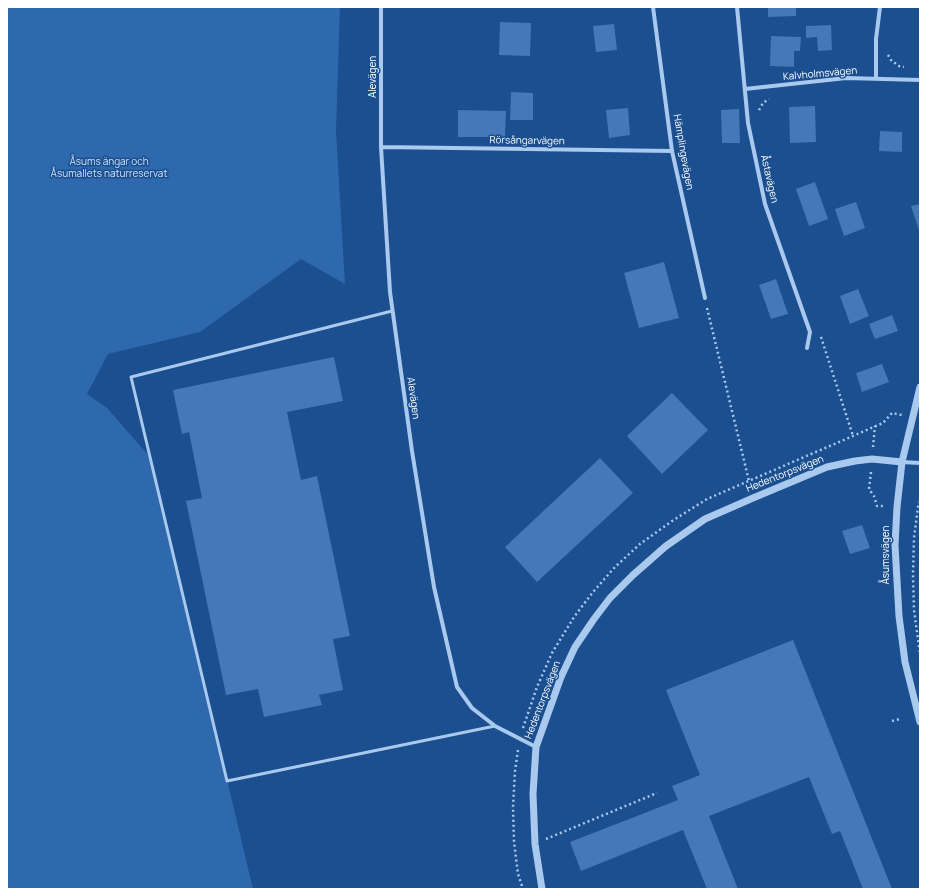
<!DOCTYPE html>
<html>
<head>
<meta charset="utf-8">
<style>
  body { margin:0 }
  #map { position:relative; width:927px; height:896px; overflow:hidden; background:#1b4f8f; font-family:Manrope,sans-serif }
  canvas { display:block }
  .frame { position:absolute; inset:0; border:8px solid #fff; pointer-events:none }
</style>
</head>
<body>
<div id="map">
<canvas width="927" height="896"></canvas>
<div class="frame"></div>
</div>
<script>
const ctx = document.querySelector('canvas').getContext('2d');
ctx.lineJoin = 'round';
function fillPath(path, color) { ctx.fillStyle = color; ctx.fill(path, 'evenodd'); }
const shape = rows => new Path2D(rows.map(r => 'M' + r).join(''));
function trace(path, color, width, dash) { ctx.strokeStyle = color; ctx.lineWidth = width; ctx.lineCap = dash ? 'butt' : 'round'; ctx.setLineDash(dash || []); ctx.stroke(path); }
function label(font, color, halo, rows, align = 'center') {
  ctx.font = font + ' Manrope,sans-serif'; ctx.lineWidth = 3; ctx.setLineDash([]); ctx.textBaseline = 'middle'; ctx.strokeStyle = halo; ctx.fillStyle = color; for (const [text, x, y, turn = 0] of rows) {
    ctx.save(); ctx.translate(x, y); ctx.rotate((+turn || 0) * Math.PI / 180); ctx.textAlign = isNaN(turn) ? turn : align; if (halo) ctx.strokeText(text, 0, 0); ctx.fillText(text, 0, 0); ctx.restore();
  }
}
fillPath(shape([
  [7,7,340,7,336,131,345,284,301,259,200,332,108,354,87,394,107,408,150,457,253,889,7,889]
]), '#2e69ad');
fillPath(shape([
  [768,7,796,7,796,16,768,17],
  [500,22,531,23,530,56,499,55],
  [614,24,617,50,596,52,593,26],
  [831,25,832,50,818,51,817,37,806,38,806,26],
  [771,36,801,37,800,51,794,51,794,67,770,66],
  [511,92,533,93,533,120,510,120],
  [815,106,816,142,790,143,789,107],
  [628,108,630,135,609,138,606,110],
  [739,109,740,143,722,143,721,110],
  [458,110,506,111,505,137,458,137],
  [880,131,902,132,902,152,879,151],
  [815,182,828,219,809,226,796,189],
  [856,202,865,228,844,236,835,209],
  [920,204,920,230,919,230,911,206],
  [664,262,679,318,639,328,624,273],
  [776,279,788,314,771,319,759,285],
  [858,289,869,316,850,324,840,296],
  [892,315,898,331,875,339,869,324],
  [334,357,343,401,287,412,301,480,317,476,350,636,333,639,343,690,319,695,322,705,264,717,258,689,226,695,186,501,202,498,189,432,182,434,173,390],
  [882,364,889,382,862,392,856,373],
  [672,393,708,430,662,474,627,436],
  [600,458,633,493,537,582,505,547],
  [862,525,870,548,850,554,842,531],
  [793,640,892,889,863,889,840,831,832,834,809,777,709,816,738,889,707,889,683,830,581,871,570,842,678,800,672,786,700,775,666,690]
]), '#4478b7');
trace(shape([
  [888,55,891,60,899,66,904,67],
  [759,110,763,103,769,99],
  [707,308,749,481],
  [821,337,853,436],
  [873,447,875,426],
  [871,472,869,489,874,496,877,506,884,506],
  [920,501,918,507,914,538,913,574,914,610,920,654],
  [892,721,900,719],
  [523,728,537,687,552,653,574,617,593,592,615,567,640,544,672,521,707,499,883,423,892,413,902,415],
  [518,750,515,771,513,807,514,842,518,874,523,889],
  [546,839,657,793]
]), '#a9c9ee', 2.5, [2, 3]);
trace(shape([
  [392,311,131,377,227,781,495,726]
]), '#a9c9ee', 3);
trace(shape([
  [381,7,381,147,390,292,412,451,434,587,457,687,472,708,495,726,536,747],
  [653,7,672,151,705,298],
  [737,7,748,123,765,204,810,332,807,348],
  [876,79,876,39,880,7],
  [745,89,846,78,920,80],
  [381,147,672,151],
  [902,462,920,463]
]), '#a9c9ee', 4);
trace(shape([
  [920,387,902,462,897,507,895,545,899,616,905,662,920,722],
  [542,889,535,844,533,794,536,747,561,677,575,647,594,619,610,598,633,575,666,546,705,519,753,498,827,467,855,461,872,459,902,462]
]), '#a9c9ee', 7);
label('10px', '#fff', '#1b4f8f', [
  ["Kalvholmsvägen",820,74,-5],
  ["Alevägen",373,77,-90],
  ["Rörsångarvägen",527,141,1],
  ["Hämplingevägen",683,152,80],
  ["Åstavägen",769,179,77],
  ["Alevägen",413,398,82],
  ["Hedentorpsvägen",785,474,-22],
  ["Åsumsvägen",886,555,-90],
  ["Hedentorpsvägen",543,700,-69]
]);
label('10px', '#cfe3fa', '#1b4f8f', [
  ["Åsums ängar och",109,162],
  ["Åsumallets naturreservat",109,174]
]);
</script>
</body>
</html>
